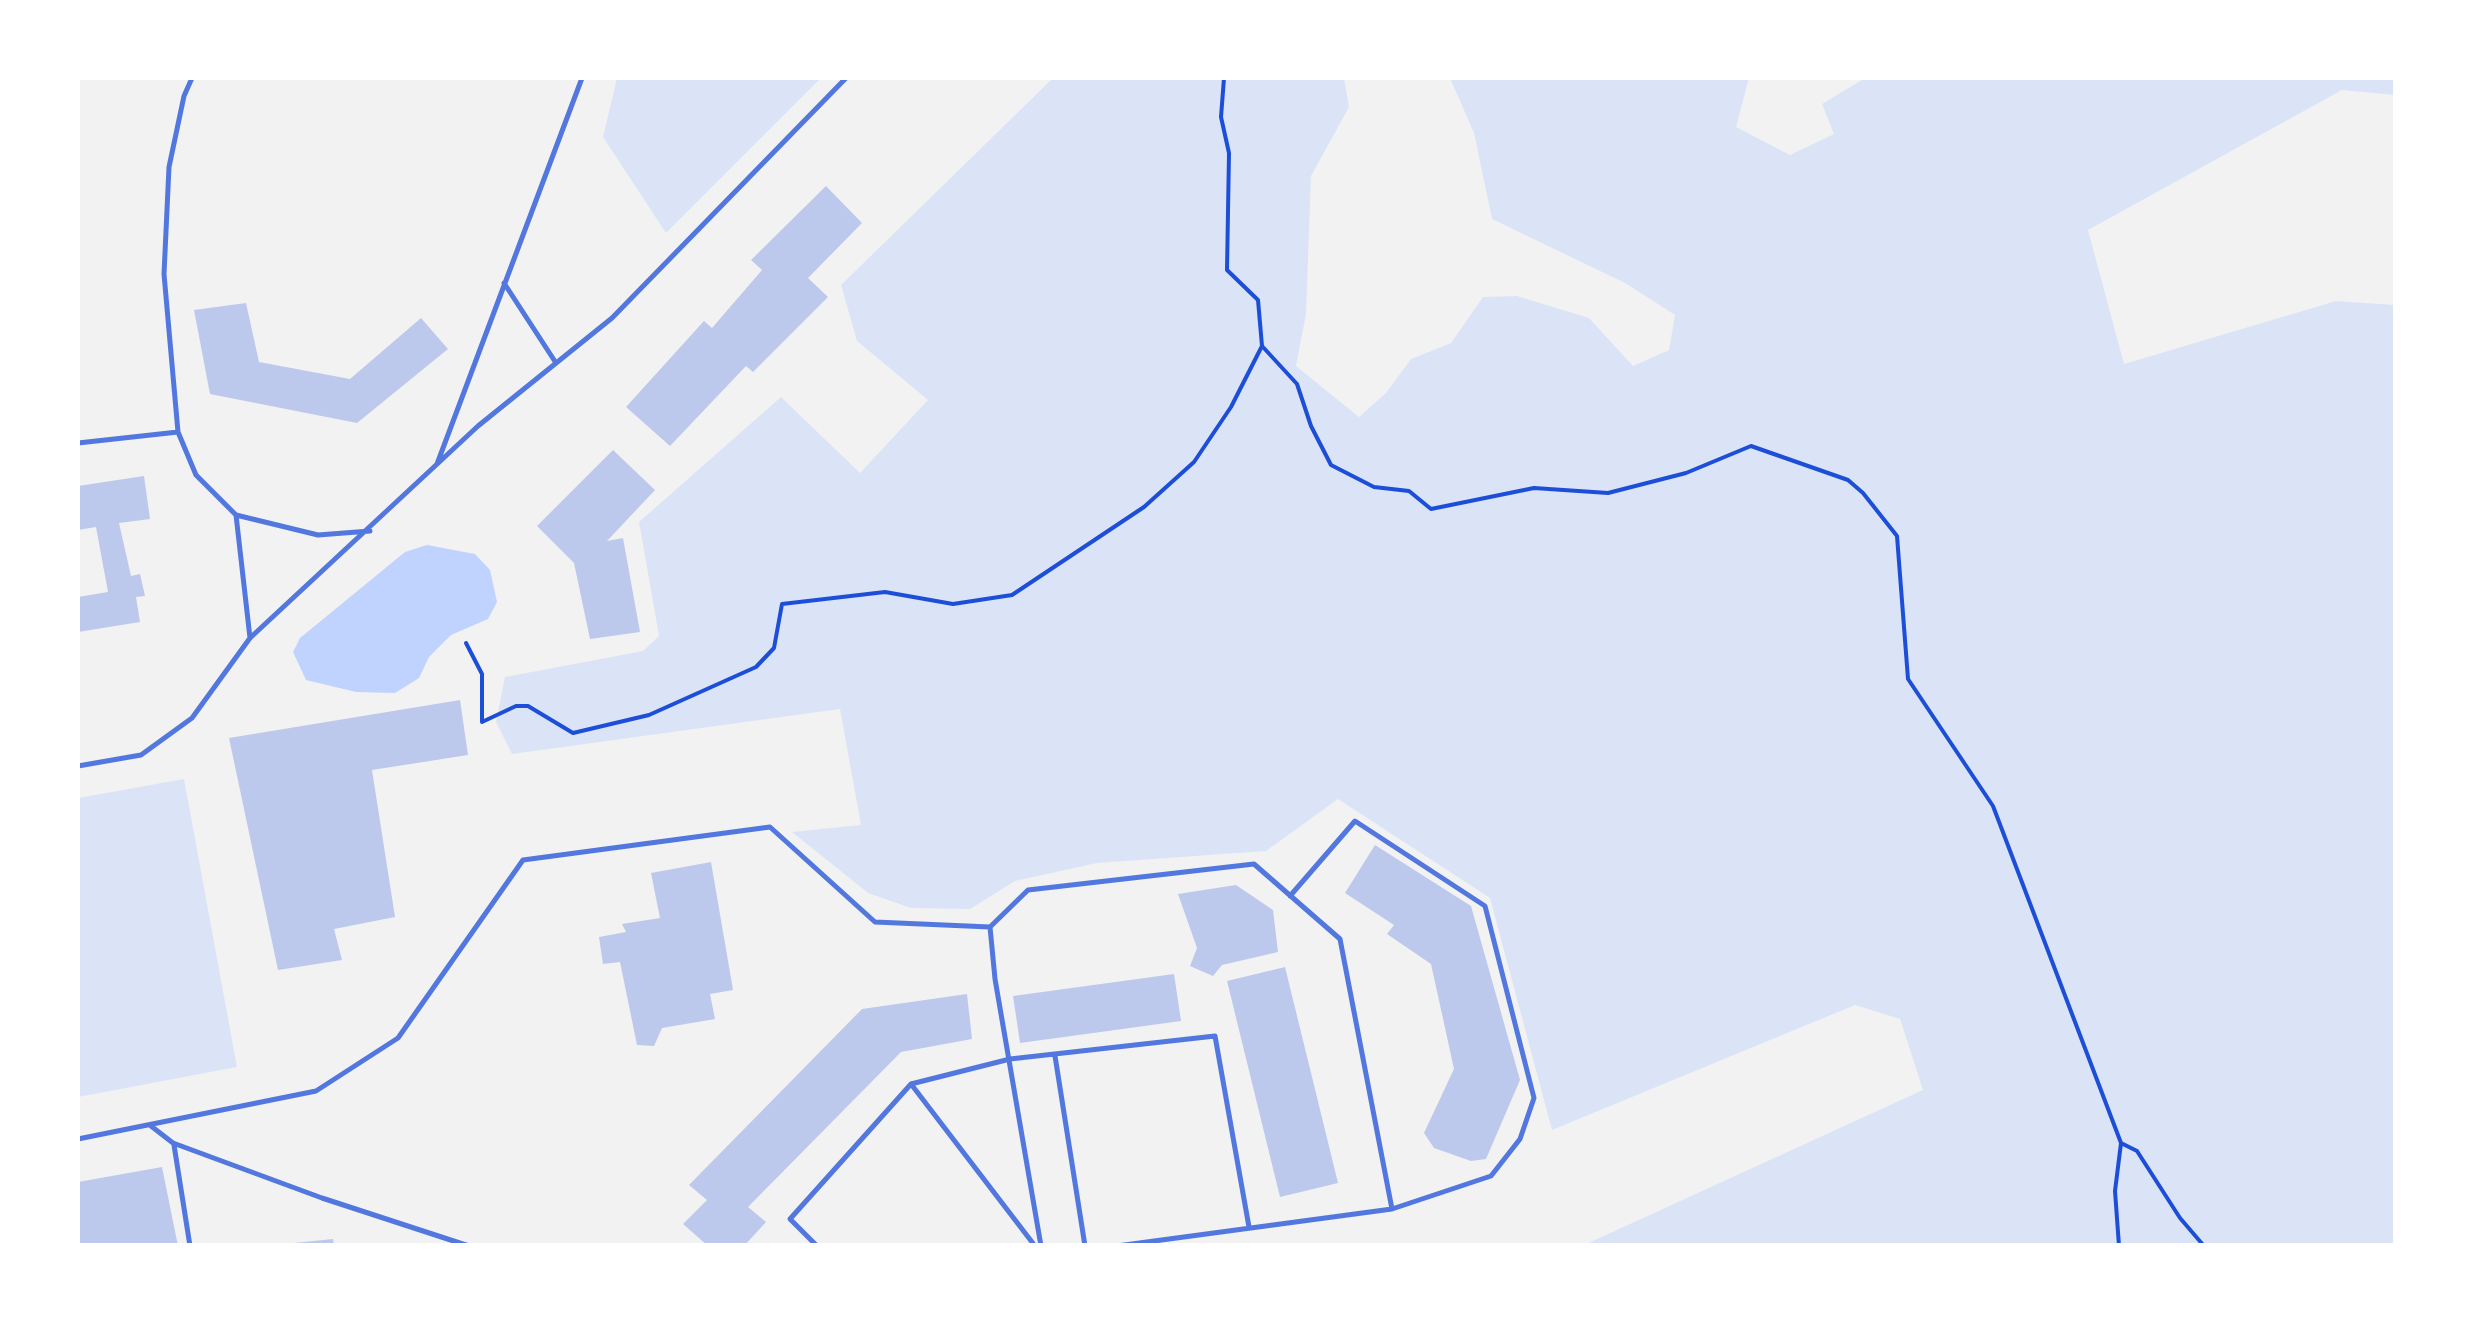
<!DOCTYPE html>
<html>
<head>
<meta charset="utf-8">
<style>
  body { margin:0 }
  #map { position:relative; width:2473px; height:1323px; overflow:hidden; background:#f2f2f2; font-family:"Fira Sans",sans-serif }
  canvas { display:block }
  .frame { position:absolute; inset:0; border:80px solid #fff; pointer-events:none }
</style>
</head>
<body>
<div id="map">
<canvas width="2473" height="1323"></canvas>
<div class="frame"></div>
</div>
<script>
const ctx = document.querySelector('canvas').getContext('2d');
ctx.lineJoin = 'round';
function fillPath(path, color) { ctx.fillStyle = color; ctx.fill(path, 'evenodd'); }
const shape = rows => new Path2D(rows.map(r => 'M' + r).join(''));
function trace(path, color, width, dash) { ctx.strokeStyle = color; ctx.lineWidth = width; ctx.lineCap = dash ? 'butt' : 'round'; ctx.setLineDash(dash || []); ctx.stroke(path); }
fillPath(shape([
  [617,78,821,78,666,233,603,137],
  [1053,78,1344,78,1349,107,1311,176,1306,314,1296,366,1359,417,1386,393,1411,359,1451,343,1483,297,1517,296,1589,318,1633,366,1669,350,1675,315,1625,283,1492,219,1474,133,1450,78,1749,78,1736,127,1790,155,1834,134,1822,104,1865,78,2395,78,2395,95,2342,90,2088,230,2124,364,2336,301,2395,305,2395,1245,1584,1245,1923,1090,1900,1019,1855,1005,1552,1130,1490,898,1338,799,1266,851,1097,863,1015,881,970,909,911,908,868,893,792,832,861,825,840,709,512,754,496,722,505,677,643,651,659,636,639,522,781,397,860,473,928,400,857,341,841,285],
  [184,779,237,1067,78,1097,78,798]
]), '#dbe4f7');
fillPath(shape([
  [427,545,475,554,490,570,497,602,488,619,451,635,429,657,419,678,395,693,356,692,306,680,293,652,300,638,405,552]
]), '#bfd3fe');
fillPath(shape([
  [826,186,862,223,808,278,828,297,753,372,746,366,670,446,626,407,704,321,712,328,762,270,751,260],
  [246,303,259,362,350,379,421,318,448,349,357,423,210,394,194,310],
  [613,450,655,490,607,541,623,538,640,632,590,639,574,563,537,526],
  [144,476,150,519,119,523,131,576,140,574,145,596,136,597,140,622,78,632,78,597,108,592,96,527,78,530,78,486],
  [460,700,468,755,372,770,395,917,334,929,342,960,278,970,229,738],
  [1375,845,1471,906,1520,1080,1486,1159,1471,1161,1434,1148,1424,1133,1454,1069,1431,964,1387,934,1394,925,1345,893],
  [711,862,733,990,710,994,715,1019,662,1028,654,1046,637,1045,620,962,603,964,599,937,626,932,622,924,660,918,651,873],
  [1236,885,1273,910,1278,952,1222,965,1213,976,1190,966,1197,948,1178,894],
  [1285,967,1338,1183,1280,1197,1227,981],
  [1174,974,1181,1021,1020,1043,1013,996],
  [967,994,972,1039,901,1052,748,1207,766,1222,744,1246,708,1246,683,1224,707,1200,689,1185,862,1009],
  [162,1167,178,1246,78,1246,78,1182],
  [333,1239,334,1246,294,1246,294,1243]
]), '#bdc9ec');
trace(shape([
  [1262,346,1297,384,1311,426,1331,465,1374,487,1409,491,1431,509,1534,488,1608,493,1686,473,1751,446,1848,480,1863,493,1897,536,1908,679,1993,806,2121,1143,2115,1191,2119,1246],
  [466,643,482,674,482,722,516,706,528,706,573,733,649,715,756,667,774,648,782,604,885,592,953,604,1012,595,1144,507,1194,462,1231,407,1262,346,1258,300,1227,270,1229,153,1221,117,1224,78],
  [2121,1143,2137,1151,2180,1218,2204,1246]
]), '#1d4ed8', 4);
trace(shape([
  [192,78,184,96,169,167,164,274,178,432,196,475,236,515,250,638],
  [504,283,556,363],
  [78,443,178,432],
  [437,464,582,78],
  [236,515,318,535,370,531],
  [78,766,141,755,192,718,250,638,478,426,612,318,846,78],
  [1290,896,1355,821,1485,906,1534,1098,1520,1139,1491,1176,1392,1209],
  [1055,1056,1085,1246],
  [911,1084,1035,1246],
  [151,1126,173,1143,322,1198,469,1246],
  [78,1139,316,1091,398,1038,523,860,770,827,875,922,990,927],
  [174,1145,190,1246],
  [817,1246,790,1219,911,1084,1010,1059,1215,1036,1249,1227],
  [1041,1246,995,979,990,927,1028,890,1254,864,1340,939,1392,1209,1117,1246]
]), '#5277de', 5);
</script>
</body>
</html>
